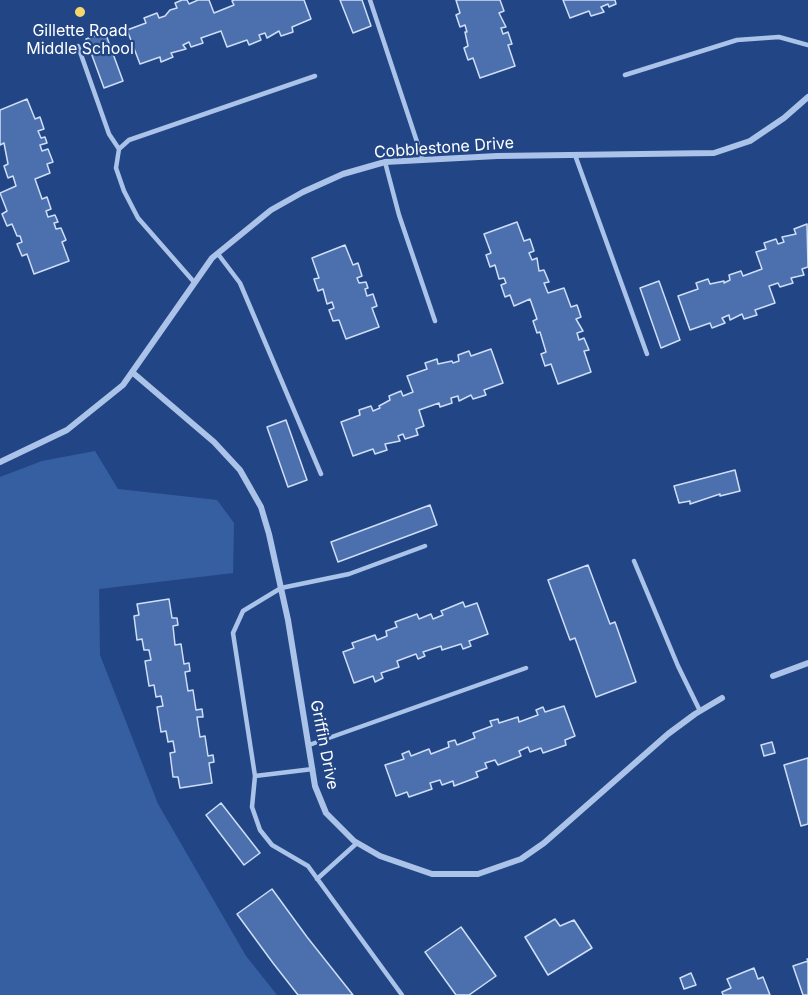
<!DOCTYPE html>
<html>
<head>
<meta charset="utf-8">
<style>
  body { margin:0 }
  canvas { display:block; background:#224685 }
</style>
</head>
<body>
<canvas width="808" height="995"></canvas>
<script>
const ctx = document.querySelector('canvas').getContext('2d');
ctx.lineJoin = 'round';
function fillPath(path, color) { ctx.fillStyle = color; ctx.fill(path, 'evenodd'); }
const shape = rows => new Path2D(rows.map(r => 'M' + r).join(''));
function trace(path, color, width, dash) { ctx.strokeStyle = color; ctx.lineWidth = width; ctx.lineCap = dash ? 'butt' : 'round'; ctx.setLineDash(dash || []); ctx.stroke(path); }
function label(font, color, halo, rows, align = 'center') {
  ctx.font = font + ' Inter,sans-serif'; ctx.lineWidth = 4.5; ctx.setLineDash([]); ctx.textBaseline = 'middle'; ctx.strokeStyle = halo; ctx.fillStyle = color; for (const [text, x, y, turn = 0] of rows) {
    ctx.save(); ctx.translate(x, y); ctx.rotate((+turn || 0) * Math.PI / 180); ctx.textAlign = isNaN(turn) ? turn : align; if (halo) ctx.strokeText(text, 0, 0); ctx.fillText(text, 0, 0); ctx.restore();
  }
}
fillPath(shape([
  [95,451,118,489,217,500,234,523,233,573,99,589,100,655,158,804,246,956,277,995,0,995,0,477,42,461]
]), '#365fa2');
const building = shape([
  [182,0,187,0,189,4,198,0,209,0,214,13,234,5,232,1,234,0,304,0,311,19,292,27,293,32,281,36,279,31,267,38,265,33,259,35,261,40,249,45,247,40,227,47,221,31,201,38,203,43,191,47,189,42,183,45,186,49,171,53,173,57,161,62,160,57,140,64,127,30,146,23,144,18,157,13,159,18,165,16,170,10,177,8,175,3,182,0],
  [340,0,362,0,371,26,353,33,340,0],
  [456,0,500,0,504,11,499,13,506,27,501,28,503,34,508,32,512,44,508,45,515,66,480,78,473,58,468,60,464,48,468,46,465,32,467,32,465,25,460,27,456,15,460,13,456,0],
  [563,0,615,0,616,4,609,7,608,4,601,7,604,12,591,16,589,11,570,18,563,0],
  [105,32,123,81,104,88,86,39,105,32],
  [27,99,35,119,40,117,44,129,38,131,41,138,45,137,47,143,40,145,42,151,48,149,53,162,47,164,50,173,35,179,42,199,47,197,51,209,46,211,48,217,55,215,58,222,54,223,56,229,61,228,66,240,62,242,69,261,34,274,27,254,22,256,17,244,22,242,20,236,17,236,12,224,7,226,2,214,7,211,0,193,16,186,13,176,8,178,4,166,8,164,4,143,0,145,0,110,27,99],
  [517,222,524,241,530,239,534,251,529,253,532,260,537,258,539,271,544,270,549,282,544,283,548,293,564,288,571,307,577,305,581,317,576,319,583,331,577,333,579,340,584,338,589,350,584,351,591,372,558,384,551,364,545,366,541,354,546,352,540,332,537,333,533,321,537,319,530,299,514,306,510,295,505,297,501,285,506,283,504,278,499,279,495,265,490,267,486,255,491,253,484,234,517,222],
  [807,224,808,267,802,269,804,275,791,278,793,283,780,287,778,283,769,286,775,303,755,310,757,315,744,319,742,314,730,320,729,315,722,318,725,323,712,328,710,323,690,330,678,296,698,289,696,283,708,279,710,284,724,281,724,283,730,280,729,275,741,271,743,276,762,269,756,252,766,249,764,243,776,239,778,244,784,242,782,237,796,234,794,229,807,224],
  [345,245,353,265,358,263,362,276,357,278,359,283,366,282,368,288,365,289,367,296,373,294,377,306,372,308,379,327,346,339,339,320,333,321,329,310,334,308,332,302,327,304,323,289,318,291,314,279,319,278,312,258,345,245],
  [659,281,680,340,661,348,640,288,659,281],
  [491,349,503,383,484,390,486,395,473,399,471,395,459,401,458,396,451,398,452,403,440,407,439,403,419,410,424,426,416,429,418,435,405,439,403,434,398,436,400,441,385,444,387,450,375,454,373,449,353,456,341,422,360,415,359,410,371,406,373,411,380,408,379,406,390,400,389,396,401,391,403,396,413,392,407,376,427,369,425,363,437,359,438,364,452,361,453,363,459,361,458,355,469,351,471,356,491,349],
  [286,420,307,480,288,487,267,427,286,420],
  [735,470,740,491,720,496,720,494,690,504,690,501,679,503,674,486,735,470],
  [430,505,437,525,338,562,331,542,430,505],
  [588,565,610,624,615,622,636,682,596,697,575,638,570,640,548,580,588,565],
  [169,599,172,618,177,618,178,625,173,626,175,645,181,644,184,664,189,663,190,671,185,672,188,691,193,690,196,710,202,709,203,717,197,717,200,737,205,736,208,756,213,755,214,762,209,763,212,783,180,788,178,777,173,777,170,753,175,752,173,741,168,742,166,731,161,732,157,707,163,706,161,696,156,697,154,685,149,686,145,661,151,660,149,650,144,650,142,639,137,640,134,616,139,615,137,604,169,599],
  [463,602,465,607,477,603,488,634,469,641,471,646,463,649,461,644,442,650,441,646,423,652,425,656,418,659,416,654,397,661,399,667,381,673,383,678,375,682,373,676,354,683,343,652,354,648,352,643,375,635,377,640,387,636,386,631,397,627,395,622,417,614,419,619,431,614,433,619,443,615,441,611,463,602],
  [564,706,575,736,565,740,566,745,543,753,541,748,530,752,528,747,519,751,521,756,498,765,495,760,485,763,487,768,476,772,478,777,454,786,453,781,442,785,440,780,430,783,432,789,409,797,407,792,396,796,385,765,404,759,402,754,409,751,411,756,429,749,431,754,449,747,448,742,455,740,457,745,475,738,473,733,492,726,490,721,498,719,499,723,518,717,519,722,538,715,536,710,543,707,545,712,564,706],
  [772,742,775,753,764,756,761,745,772,742],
  [808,758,808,824,801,826,784,765,808,758],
  [221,803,260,853,244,865,206,815,221,803],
  [272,889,307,937,353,995,298,995,273,963,237,914,272,889],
  [555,919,560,926,574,920,592,948,548,975,525,937,555,919],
  [461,927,496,976,469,995,456,995,425,952,461,927],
  [807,959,808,959,808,995,803,995,793,966,808,961,807,959],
  [754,968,758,979,763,977,770,995,723,995,722,992,731,988,727,979,754,968],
  [691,973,696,985,684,989,680,978,691,973]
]);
fillPath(building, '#4b70ad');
trace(building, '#cfdef7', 1.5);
trace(shape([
  [370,0,423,160],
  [78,46,109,134,119,149],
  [625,75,737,40,779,37,808,45],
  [575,155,647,354],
  [385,162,399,215,435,321],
  [218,254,240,283,321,474],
  [194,282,138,218,124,191,116,168,119,149,129,140,315,76],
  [634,561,678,666,700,711],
  [309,745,526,668],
  [255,776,313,769],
  [317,879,357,843],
  [402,995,308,866,272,845,260,830,252,807,255,776,233,633,243,611,281,588,349,574,425,546]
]), '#abc3e9', 4.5);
trace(shape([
  [132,372,214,442,240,470,261,507,269,534,288,620,315,786,326,813,354,841,380,856,432,874,478,874,521,859,544,843,668,734,695,714,722,698],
  [0,462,67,430,123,385,212,258,271,210,303,192,343,174,385,162,497,156,714,153,750,141,784,118,808,97],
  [773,676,808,663]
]), '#abc3e9', 6);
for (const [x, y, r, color] of [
  [80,12,6,"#f5d76d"]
]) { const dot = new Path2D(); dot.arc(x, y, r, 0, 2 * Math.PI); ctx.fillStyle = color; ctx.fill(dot); trace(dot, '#224685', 2); }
label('16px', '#fff', '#224685', [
  ["Gillette Road",80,31],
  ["Middle School",80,49]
]);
label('16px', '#fff', '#224685', [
  ["Cobblestone Drive",444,148,-4],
  ["Griffin Drive",324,745,79]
]);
</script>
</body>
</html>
